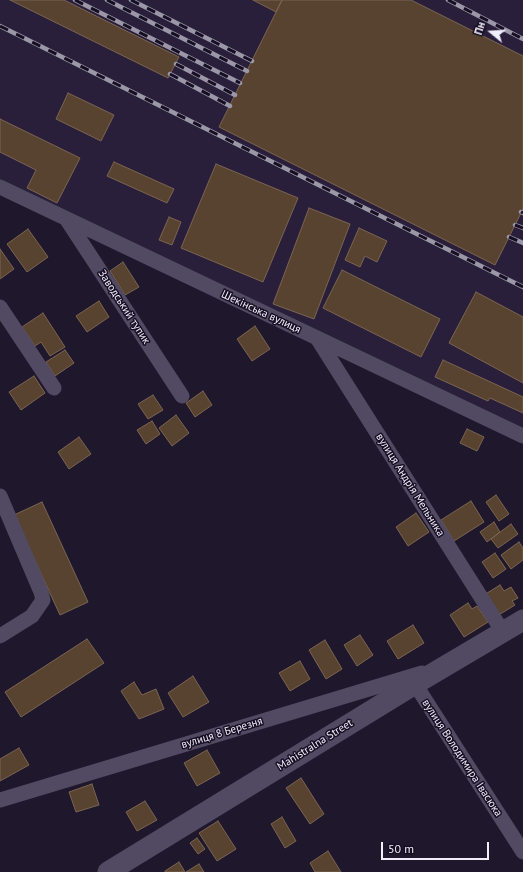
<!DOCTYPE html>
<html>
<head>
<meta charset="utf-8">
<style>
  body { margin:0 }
  #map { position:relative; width:523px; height:872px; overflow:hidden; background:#1f182d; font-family:"PT Sans",sans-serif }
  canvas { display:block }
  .north { position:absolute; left:471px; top:12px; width:40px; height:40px; -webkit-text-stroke:3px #160f23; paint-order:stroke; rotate:288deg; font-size:11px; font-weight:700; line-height:16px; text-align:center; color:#f1edfb }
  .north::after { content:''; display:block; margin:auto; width:14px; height:18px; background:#f1edfb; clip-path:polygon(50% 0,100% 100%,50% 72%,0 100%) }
  .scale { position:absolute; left:381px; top:842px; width:108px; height:18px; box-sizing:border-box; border:2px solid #f1edfb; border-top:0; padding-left:5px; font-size:12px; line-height:14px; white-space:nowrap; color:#f1edfb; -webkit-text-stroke:3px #160f23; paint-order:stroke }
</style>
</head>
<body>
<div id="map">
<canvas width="523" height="872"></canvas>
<div class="north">Пн</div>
<div class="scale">50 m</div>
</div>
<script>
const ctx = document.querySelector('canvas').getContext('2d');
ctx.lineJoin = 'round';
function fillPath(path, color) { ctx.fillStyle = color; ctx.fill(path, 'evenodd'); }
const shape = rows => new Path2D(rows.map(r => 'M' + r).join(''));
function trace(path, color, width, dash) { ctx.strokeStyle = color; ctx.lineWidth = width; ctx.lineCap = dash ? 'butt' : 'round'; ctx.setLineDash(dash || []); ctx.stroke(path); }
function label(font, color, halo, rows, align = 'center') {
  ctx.font = font + ' "PT Sans",sans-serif'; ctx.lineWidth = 3; ctx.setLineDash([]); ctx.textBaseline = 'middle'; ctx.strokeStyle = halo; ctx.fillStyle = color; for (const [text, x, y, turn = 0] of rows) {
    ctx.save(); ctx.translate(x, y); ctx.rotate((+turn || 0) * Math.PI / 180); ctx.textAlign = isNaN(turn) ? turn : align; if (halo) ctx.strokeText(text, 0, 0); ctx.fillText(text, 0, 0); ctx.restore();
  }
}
fillPath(shape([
  [0,0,523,0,523,436,0,187]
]), '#291f3a');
const building = shape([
  [10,0,64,0,179,57,168,78,10,0],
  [253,0,282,0,276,12,253,0],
  [282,0,411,0,523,56,523,209,495,265,219,127,282,0],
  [68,93,114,115,101,141,56,119,68,93],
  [0,119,80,158,57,203,27,188,36,170,0,152,0,119],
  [114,162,174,189,167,203,107,176,114,162],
  [216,164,298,198,263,282,181,248,216,164],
  [309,208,350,224,314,319,273,304,309,208],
  [169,217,181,222,172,245,159,240,169,217],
  [359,228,387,241,377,262,365,256,360,267,345,260,359,228],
  [28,229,48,257,27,272,7,244,28,229],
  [0,249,14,269,0,279,0,249],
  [123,262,139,287,125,295,110,271,123,262],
  [342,270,440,319,421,357,323,308,342,270],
  [476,292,523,317,523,383,449,343,476,292],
  [99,301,109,317,87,332,76,316,99,301],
  [43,313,65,347,50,356,41,342,35,346,22,327,43,313],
  [255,326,270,349,252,361,237,339,255,326],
  [65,350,74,363,55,376,46,362,65,350],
  [443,360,523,397,523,413,490,398,488,401,435,377,443,360],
  [34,376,45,393,21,410,9,392,34,376],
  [203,391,212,405,195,417,186,403,203,391],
  [153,395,163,410,148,419,138,404,153,395],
  [176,415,189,433,172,446,159,428,176,415],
  [152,421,160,434,146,444,137,430,152,421],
  [467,429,484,437,477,451,460,443,467,429],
  [79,437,91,454,69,469,58,452,79,437],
  [496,495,509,514,499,521,486,502,496,495],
  [471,501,484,522,454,541,441,520,471,501],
  [42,502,88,602,60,615,14,515,42,502],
  [416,513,429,532,408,546,396,527,416,513],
  [494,522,500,532,487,542,480,532,494,522],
  [511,524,518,534,498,548,491,539,511,524],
  [519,542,523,548,523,560,511,569,501,555,519,542],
  [495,553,506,569,493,578,482,562,495,553],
  [500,585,504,591,511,587,518,598,512,601,515,605,497,616,484,595,500,585],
  [468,603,472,609,477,606,488,622,464,637,450,615,468,603],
  [413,625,424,643,398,659,387,641,413,625],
  [360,635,373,655,357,666,344,645,360,635],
  [87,639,104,663,21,717,5,692,87,639],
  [325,640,342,669,326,679,309,650,325,640],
  [300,661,310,679,290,691,279,673,300,661],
  [193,676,209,702,183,717,168,693,193,676],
  [134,682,142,695,156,689,164,709,139,719,121,691,134,682],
  [19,748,29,765,0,781,0,759,19,748],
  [207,750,220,773,197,786,184,763,207,750],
  [301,778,324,814,310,824,286,788,301,778],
  [92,784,99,805,76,812,69,792,92,784],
  [145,801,157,820,137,831,126,812,145,801],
  [282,817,296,841,285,848,271,824,282,817],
  [218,821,236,849,217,861,199,833,218,821],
  [197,838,205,849,198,854,190,843,197,838],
  [328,851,341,872,315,872,310,863,328,851],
  [179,862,185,872,165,872,165,871,179,862],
  [199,864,204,872,186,872,199,864]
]);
fillPath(building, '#584331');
trace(building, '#7b6451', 1);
trace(shape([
  [0,187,523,436],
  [67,220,182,396],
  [0,307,54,388],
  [317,338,503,632],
  [0,496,41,592,43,600,32,616,0,636],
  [415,684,523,852],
  [0,800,422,673]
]), '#514a62', 15);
trace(shape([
  [108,872,415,684,523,620]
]), '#514a62', 21);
const rail = shape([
  [75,0,240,83],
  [107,0,247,71],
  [131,0,252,61],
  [448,0,523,39],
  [0,26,523,287],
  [176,64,235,95],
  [170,74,230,106],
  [521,212,523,213],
  [515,225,523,228],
  [509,237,523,243]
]);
trace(rail, '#9c97a8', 4.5);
trace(rail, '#160f23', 3, [9]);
label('11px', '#f1edfb', '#160f23', [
  ["Заводський тупик",124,307,57],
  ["Шекінська вулиця",261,312,25],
  ["вулиця Андрія Мельника",410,485,58],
  ["вулиця 8 Березня",222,733,-17],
  ["Mahistralna Street",315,745,-32],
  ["вулиця Володимира Івасюка",462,758,57]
]);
</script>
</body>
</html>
